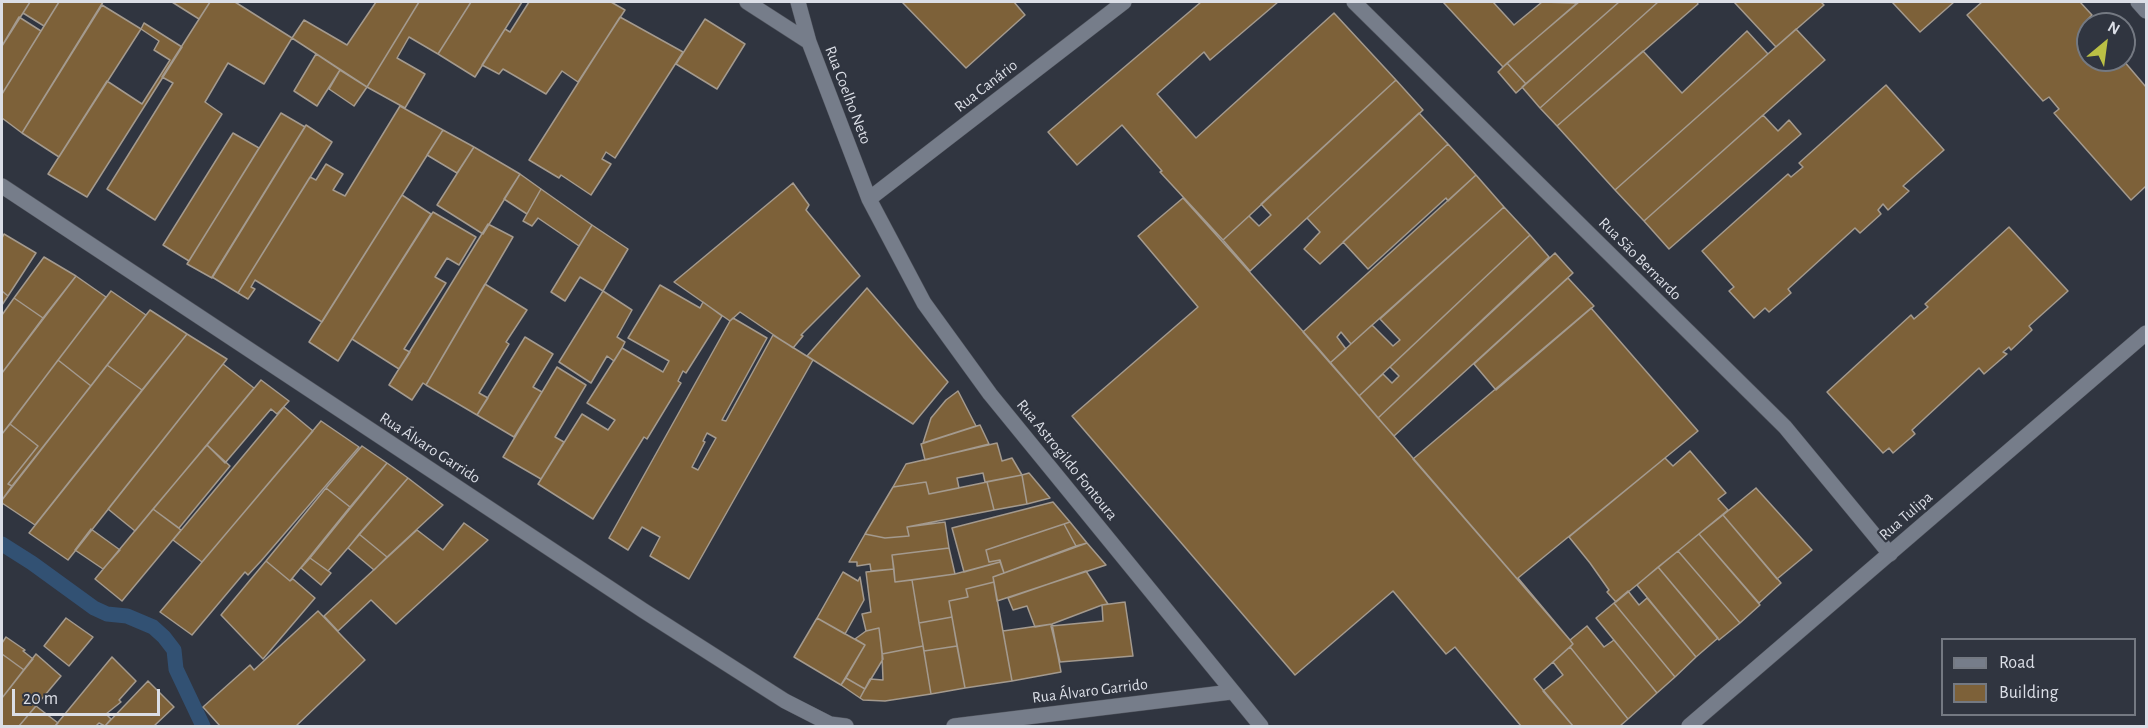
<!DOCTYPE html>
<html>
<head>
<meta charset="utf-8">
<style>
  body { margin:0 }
  #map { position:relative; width:2148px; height:728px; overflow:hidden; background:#303540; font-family:"Alegreya Sans",sans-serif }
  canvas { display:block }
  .frame { position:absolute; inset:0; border:3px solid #dbdee6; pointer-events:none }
  .legend { position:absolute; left:1941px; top:638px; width:195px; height:78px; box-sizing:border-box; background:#303540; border:2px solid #747982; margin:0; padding:8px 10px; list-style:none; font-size:18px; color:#dbdee6 }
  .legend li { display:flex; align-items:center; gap:12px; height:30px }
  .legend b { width:30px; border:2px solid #747982 }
  .north { position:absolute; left:2076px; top:12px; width:60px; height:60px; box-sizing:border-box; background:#303540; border:2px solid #747982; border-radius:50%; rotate:29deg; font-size:16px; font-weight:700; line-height:24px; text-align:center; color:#dbdee6 }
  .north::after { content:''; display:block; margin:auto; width:21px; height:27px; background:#bbc045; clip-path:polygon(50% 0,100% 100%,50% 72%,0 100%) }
  .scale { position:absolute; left:12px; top:689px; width:148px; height:27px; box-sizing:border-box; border:3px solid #dbdee6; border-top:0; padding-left:8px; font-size:18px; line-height:21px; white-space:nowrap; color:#dbdee6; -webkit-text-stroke:4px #303540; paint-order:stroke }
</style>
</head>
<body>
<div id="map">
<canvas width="2148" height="728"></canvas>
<div class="frame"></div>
<ul class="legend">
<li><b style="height:8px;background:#767d8a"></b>Road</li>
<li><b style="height:16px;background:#7d6139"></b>Building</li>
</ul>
<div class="north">N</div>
<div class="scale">20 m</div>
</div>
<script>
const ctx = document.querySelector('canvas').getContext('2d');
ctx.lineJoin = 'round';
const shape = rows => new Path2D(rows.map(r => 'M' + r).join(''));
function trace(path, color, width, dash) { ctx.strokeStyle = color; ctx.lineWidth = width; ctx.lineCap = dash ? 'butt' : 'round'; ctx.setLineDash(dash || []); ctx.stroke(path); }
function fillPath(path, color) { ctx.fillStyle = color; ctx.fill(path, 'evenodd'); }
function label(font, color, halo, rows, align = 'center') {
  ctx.font = font + ' "Alegreya Sans",sans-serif'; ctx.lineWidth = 4.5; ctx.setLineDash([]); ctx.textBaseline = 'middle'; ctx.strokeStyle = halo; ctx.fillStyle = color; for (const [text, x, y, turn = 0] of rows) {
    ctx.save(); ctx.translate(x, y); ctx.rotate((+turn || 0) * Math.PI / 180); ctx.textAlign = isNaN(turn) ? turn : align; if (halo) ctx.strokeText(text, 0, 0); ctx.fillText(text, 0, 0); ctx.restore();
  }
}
trace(shape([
  [2,544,32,563,94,608,107,614,127,616,153,627,164,637,174,650,176,669,203,726]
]), '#325173', 15);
const building = shape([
  [2,2,30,2,2,46,2,2],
  [30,2,59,2,44,26,23,13,30,2],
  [59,2,103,2,22,133,2,118,2,94,59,2],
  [172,2,210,2,199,19,172,2],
  [210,2,235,2,292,38,264,84,228,63,205,102,222,114,155,220,107,189,173,83,162,77,210,2],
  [376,2,419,2,367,87,292,38,304,20,347,45,376,2],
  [419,2,471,2,438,54,409,37,397,58,425,74,405,108,367,87,419,2],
  [471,2,522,2,475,77,438,54,471,2],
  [529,2,611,2,625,10,578,82,562,71,546,94,503,69,499,74,482,65,505,29,510,32,529,2],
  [902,2,1014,2,1025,15,966,68,902,2],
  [1201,2,1278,2,1210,60,1204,52,1157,94,1196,138,1334,13,1396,80,1223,240,1160,172,1162,171,1122,125,1077,165,1048,132,1201,2],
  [1443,2,1493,2,1514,25,1542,2,1577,3,1503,67,1443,2],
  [1579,2,1619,2,1526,84,1507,63,1579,2],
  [1619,2,1658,2,1540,108,1522,87,1619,2],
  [1658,2,1697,2,1698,4,1557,126,1540,108,1658,2],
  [1734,2,1821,2,1824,5,1776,47,1734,2],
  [1892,2,1954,2,1920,32,1892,2],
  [1982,2,2080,2,2092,15,2088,19,2091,24,2096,19,2101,24,2088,24,2088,60,2123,60,2146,87,2146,186,2131,200,2054,113,2059,109,2049,97,2043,101,1967,15,1982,2],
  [102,5,141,29,59,157,22,133,102,5],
  [19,17,41,31,2,94,2,46,19,17],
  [620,17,683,52,615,158,606,152,602,159,611,164,591,195,561,175,559,178,529,160,620,17],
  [705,19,745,44,717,89,676,64,705,19],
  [144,23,182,47,87,197,48,174,107,81,142,104,170,60,154,50,159,41,141,29,144,23],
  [1796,29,1825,60,1644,221,1615,190,1796,29],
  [1747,31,1768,54,1615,190,1557,126,1643,51,1682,93,1747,31],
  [316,54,340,70,317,106,294,91,316,54],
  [1507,63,1526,84,1516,93,1498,72,1507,63],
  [340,70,367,87,354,106,329,89,340,70],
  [1396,80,1423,110,1250,271,1223,240,1249,216,1259,226,1271,215,1261,204,1396,80],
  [1886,85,1944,150,1903,186,1909,191,1888,210,1883,204,1878,210,1881,214,1860,233,1855,228,1788,289,1791,293,1769,312,1765,308,1754,318,1729,291,1734,287,1702,251,1788,174,1791,177,1803,167,1799,163,1886,85],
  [400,106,443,130,322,322,255,280,251,287,255,289,248,299,238,293,310,177,316,180,326,164,343,174,333,190,345,196,400,106],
  [281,113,305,127,212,278,187,264,281,113],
  [1419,113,1448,144,1320,264,1304,249,1320,232,1307,218,1419,113],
  [1763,115,1778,131,1789,120,1801,134,1669,249,1644,221,1763,115],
  [306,125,332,142,238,293,212,277,306,125],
  [443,130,474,147,457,173,427,155,443,130],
  [233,133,259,148,189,261,163,245,233,133],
  [1448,144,1476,175,1448,201,1446,198,1368,269,1343,242,1448,144],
  [474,147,520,174,483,234,437,205,474,147],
  [520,174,541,189,527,214,504,199,520,174],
  [1476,175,1504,207,1351,344,1341,332,1337,337,1346,349,1330,363,1303,332,1476,175],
  [793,183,809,205,806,210,860,276,801,335,803,336,793,348,740,312,730,321,674,282,793,183],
  [541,189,592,225,579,246,538,218,532,226,523,221,541,189],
  [402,195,431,214,338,361,309,342,402,195],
  [1183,198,1317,347,1570,640,1573,644,1534,679,1573,726,1521,726,1455,647,1446,654,1393,591,1295,675,1072,416,1198,307,1138,236,1183,198],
  [1504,207,1530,235,1359,396,1330,363,1372,325,1393,346,1400,340,1380,319,1504,207],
  [433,212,476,237,459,265,447,258,435,277,446,283,404,349,410,352,399,369,352,339,433,212],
  [488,224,513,237,426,385,423,383,412,400,389,385,488,224],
  [592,225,628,249,603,291,580,277,565,301,551,292,592,225],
  [2009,227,2068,291,2029,326,2032,330,2011,350,2009,347,2003,352,2007,354,1984,374,1979,368,1912,430,1915,434,1893,453,1889,448,1883,453,1827,392,1911,315,1914,319,1928,307,1925,304,2009,227],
  [4,234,36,253,8,296,2,291,2,238,4,234],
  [1530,235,1549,257,1378,418,1359,396,1383,374,1392,383,1399,376,1390,367,1530,235],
  [1555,253,1573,273,1394,436,1378,418,1555,253],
  [44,257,76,276,43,318,14,298,44,257],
  [76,276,106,297,2,434,2,373,76,276],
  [1568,278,1594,306,1496,390,1474,364,1568,278],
  [485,284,527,310,506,342,509,344,479,393,488,398,477,415,426,385,485,284],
  [660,285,700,308,703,302,722,316,686,373,683,371,678,381,681,383,647,439,644,437,593,519,538,484,582,414,608,430,615,420,587,403,622,348,663,372,669,361,628,338,660,285],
  [867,288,948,382,913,424,807,356,867,288],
  [2,291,8,296,2,305,2,291],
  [111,291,146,315,91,386,58,360,111,291],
  [603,291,632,310,617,337,625,342,622,348,614,361,607,356,591,383,559,362,603,291],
  [14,298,43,318,2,373,2,315,14,298],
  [1591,308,1698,431,1518,578,1570,640,1413,459,1591,308],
  [150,310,187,334,142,390,107,365,150,310],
  [733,318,767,338,722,420,726,421,773,335,813,360,689,579,650,556,660,537,642,527,628,550,609,538,730,321,733,318],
  [707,433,716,438,698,470,692,467,705,442,703,441,707,433],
  [187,334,227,359,68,560,29,533,187,334],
  [525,337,553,354,533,387,542,392,514,437,477,415,525,337],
  [58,360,91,386,12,486,8,484,38,446,10,424,58,360],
  [223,364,254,388,135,531,108,509,223,364],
  [107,365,142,390,35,525,2,503,2,500,107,365],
  [557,367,586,385,555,437,564,442,541,479,503,457,557,367],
  [261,380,289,401,277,414,271,409,225,463,207,445,261,380],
  [958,391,976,426,923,443,931,418,946,400,958,391],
  [284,407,313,431,202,562,173,540,284,407],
  [321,421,359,447,261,561,248,575,245,572,192,635,160,612,321,421],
  [10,424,38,446,8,484,12,486,2,500,2,434,10,424],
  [980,425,989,444,925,460,921,444,980,425],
  [997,443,1002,461,1012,458,1022,475,985,482,983,473,957,478,959,488,929,494,926,482,893,487,906,464,997,443],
  [207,445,230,466,179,528,153,509,207,445],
  [362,446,387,463,350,507,326,488,362,446],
  [1690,451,1726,493,1718,499,1728,510,1616,602,1607,592,1609,590,1590,563,1569,537,1665,458,1673,466,1690,451],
  [387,463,408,478,328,571,310,558,387,463],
  [1029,473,1050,498,1027,504,1022,475,1029,473],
  [1022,475,1027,504,994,510,987,482,1022,475],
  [408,478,443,505,387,557,359,534,408,478],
  [926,482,929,494,987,482,994,510,907,527,909,536,885,538,865,534,893,487,926,482],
  [326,488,350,507,290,581,266,561,326,488],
  [1756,488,1812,550,1777,579,1723,515,1756,488],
  [1053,502,1070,522,986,550,989,562,1000,560,1000,562,964,572,952,528,1053,502],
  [153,509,181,530,122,601,95,579,153,509],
  [1723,515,1781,583,1759,603,1699,534,1723,515],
  [945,522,949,548,892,555,894,569,871,571,870,564,857,566,857,562,849,562,865,534,885,538,909,536,907,527,945,522],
  [1070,522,1087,543,1076,546,1064,524,1070,522],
  [464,523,488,540,396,624,371,600,338,631,324,616,417,530,443,550,464,523],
  [1064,524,1076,546,1004,573,1000,560,989,562,986,550,1064,524],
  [91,529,120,550,103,569,75,550,91,529],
  [359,534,387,557,374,570,348,548,359,534],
  [1699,534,1760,605,1740,623,1678,551,1699,534],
  [1087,543,1106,565,997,601,993,577,1087,543],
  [949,548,955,574,895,582,892,555,949,548],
  [1678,551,1740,623,1719,640,1658,567,1678,551],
  [310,558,331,573,321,585,301,568,310,558],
  [266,561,290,581,293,579,315,598,263,659,221,615,266,561],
  [1000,562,1004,573,993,577,994,582,966,589,968,597,949,601,952,617,919,623,912,580,955,574,1000,562],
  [1658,567,1718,638,1696,657,1637,585,1658,567],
  [894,569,895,582,912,580,923,646,882,654,879,628,866,631,862,614,871,612,866,572,894,569],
  [1086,571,1108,604,1102,605,1052,624,1035,627,1027,606,1013,610,1008,598,1086,571],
  [843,572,858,581,860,577,864,600,845,634,817,618,843,572],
  [994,582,1012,681,965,688,949,601,968,597,966,589,994,582],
  [1628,591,1639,605,1647,598,1696,657,1675,677,1614,603,1628,591],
  [1125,602,1133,656,1060,662,1051,626,1103,621,1102,605,1125,602],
  [1614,603,1675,677,1657,693,1596,618,1614,603],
  [318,611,365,660,296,726,220,726,203,707,250,665,254,670,318,611],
  [952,617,957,646,924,651,919,623,952,617],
  [66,618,93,637,69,666,44,646,66,618],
  [817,618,865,645,841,685,794,657,817,618],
  [1052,624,1061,672,1012,681,1003,631,1052,624],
  [1587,626,1604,647,1614,640,1657,693,1628,719,1570,647,1573,644,1570,640,1587,626],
  [879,628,883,659,865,689,846,678,865,645,855,639,866,631,879,628],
  [6,637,25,650,23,651,33,659,24,670,2,654,2,643,6,637],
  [923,646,931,694,885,701,863,700,860,698,870,679,883,680,882,654,923,646],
  [957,646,965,688,931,694,924,651,957,646],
  [1570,647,1628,719,1620,726,1573,726,1543,691,1563,675,1553,662,1570,647],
  [2,654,24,670,2,698,2,654],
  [36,654,61,676,19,726,2,726,2,698,36,654],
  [112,657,136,681,119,700,121,702,106,714,111,719,105,726,99,723,96,726,55,726,112,657],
  [846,678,865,689,860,698,841,685,846,678],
  [148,681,174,707,154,726,105,726,148,681],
  [36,706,58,723,55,726,19,726,36,706]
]);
fillPath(building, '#7d6139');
trace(building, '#a49a8e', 1.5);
const minor = shape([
  [747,2,809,42],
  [798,2,809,42,869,199,924,303,990,394,1261,726],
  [1354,2,1785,427,1890,554],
  [2138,2,2146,11],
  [2,186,644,611,785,701,830,724,846,726],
  [869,199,1124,2],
  [954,726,1231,692]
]);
const tertiary = shape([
  [1689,726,2146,333]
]);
trace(minor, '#4f535c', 16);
trace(tertiary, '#4f535c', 16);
trace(minor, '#767d8a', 15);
trace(tertiary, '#767d8a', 15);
label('16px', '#dbdee6', '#303540', [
  ["Rua Canário",986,86,-38],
  ["Rua Coelho Neto",848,95,69],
  ["Rua São Bernardo",1640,259,45],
  ["Rua Álvaro Garrido",430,448,33],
  ["Rua Astrogildo Fontoura",1067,460,51],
  ["Rua Tulipa",1906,516,-41],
  ["Rua Álvaro Garrido",1090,691,-7]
]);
</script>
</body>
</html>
